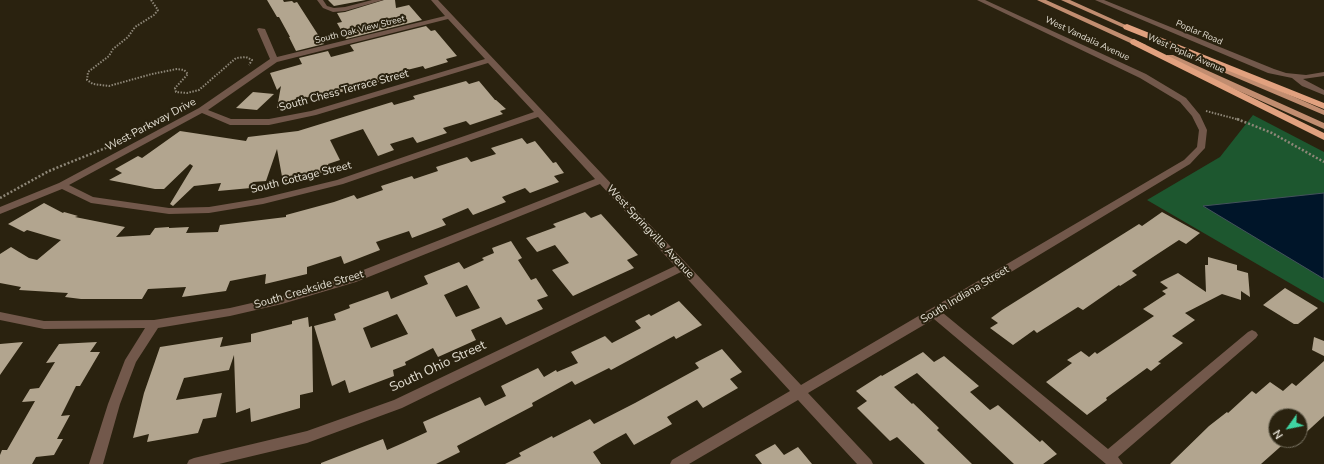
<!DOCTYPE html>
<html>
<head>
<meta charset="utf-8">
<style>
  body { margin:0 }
  #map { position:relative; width:1324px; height:464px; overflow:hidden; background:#2a220f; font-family:"Nunito Sans",sans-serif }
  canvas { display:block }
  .north { position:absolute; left:1268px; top:408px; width:40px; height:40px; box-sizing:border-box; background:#2a220f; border:1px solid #746e5d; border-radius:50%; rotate:237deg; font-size:11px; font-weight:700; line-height:16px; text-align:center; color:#e4dfd3 }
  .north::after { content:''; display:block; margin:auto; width:14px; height:18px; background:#3fd4a2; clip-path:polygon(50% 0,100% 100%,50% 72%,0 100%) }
</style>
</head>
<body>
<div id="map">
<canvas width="1324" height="464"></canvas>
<div class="north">N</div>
</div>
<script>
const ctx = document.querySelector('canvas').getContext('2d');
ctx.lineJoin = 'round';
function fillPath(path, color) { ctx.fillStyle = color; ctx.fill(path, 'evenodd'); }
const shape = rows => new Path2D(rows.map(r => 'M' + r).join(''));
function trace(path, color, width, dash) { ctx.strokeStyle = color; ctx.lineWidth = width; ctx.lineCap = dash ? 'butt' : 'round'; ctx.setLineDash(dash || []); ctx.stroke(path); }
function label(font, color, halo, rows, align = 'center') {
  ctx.font = font + ' "Nunito Sans",sans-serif'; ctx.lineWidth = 4; ctx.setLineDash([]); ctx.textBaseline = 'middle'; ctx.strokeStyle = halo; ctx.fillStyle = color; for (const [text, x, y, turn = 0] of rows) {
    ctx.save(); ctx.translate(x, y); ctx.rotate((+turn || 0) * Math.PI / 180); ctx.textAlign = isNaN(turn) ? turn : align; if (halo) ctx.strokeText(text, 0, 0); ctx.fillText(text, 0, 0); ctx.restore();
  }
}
fillPath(shape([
  [1253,115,1324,152,1324,303,1147,200,1220,157]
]), '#1d572f');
const water = shape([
  [1324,193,1324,279,1203,206,1324,193]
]);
fillPath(water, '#001529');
trace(water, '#44525c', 1);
fillPath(shape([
  [267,0,283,0,284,2,292,1,294,3,297,2,324,44,296,51,289,37,290,37,279,17,277,17],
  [328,0,366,0,334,6],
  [384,0,395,0,396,8,409,5,422,20,346,39,337,23,342,22,337,13,345,12],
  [426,26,431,31,435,30,457,56,446,59,448,62,425,69,423,66,399,72,401,76,375,83,372,80,351,86,353,88,324,98,322,93,302,99,301,105,277,108,281,86,277,90,270,73,302,64,299,58,328,51,331,57,354,51,350,45],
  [466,81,469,84,479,81,495,100,496,100,506,109,500,111,503,114,470,125,466,121,443,128,447,133,417,143,413,137,390,144,394,150,378,156,363,129,330,140,340,160,328,164,331,170,316,174,283,182,277,149,266,181,253,182,251,188,218,191,221,183,194,186,173,206,170,204,193,166,190,164,164,189,155,189,109,180,122,173,115,169,138,156,142,158,180,131,246,141,248,137,298,131,392,102,394,105,415,99,413,96],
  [253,92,274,94,257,110,236,108],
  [522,138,527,144,535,141,553,163,556,162,564,173,554,176,559,182,530,193,525,188,502,197,506,202,473,215,468,208,442,219,446,225,412,238,409,231,376,242,380,250,344,264,341,256,307,267,307,274,265,284,266,274,230,281,226,291,182,297,186,287,148,289,142,299,81,299,65,297,68,293,19,290,21,287,0,283,0,254,11,247,29,258,37,260,61,240,27,230,24,232,8,224,44,203,63,213,64,212,78,216,75,217,125,227,116,237,150,235,155,228,169,227,169,228,189,227,186,233,218,232,220,225,286,217,286,215,334,202,354,195,357,199,383,190,381,186,412,176,414,179,438,171,436,167,467,157,471,162,496,154,491,148],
  [585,212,591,218,601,214,638,255,627,260,634,268,573,296,552,270,569,263,555,245,537,252,526,238,556,227,553,224],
  [1162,212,1200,233,1186,244,1179,240,1153,257,1132,271,1137,275,1120,286,1119,285,1083,310,1078,307,1037,333,1034,330,1013,345,990,328,998,323,991,318,1002,310,1139,224,1142,226],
  [511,241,522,258,518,260,531,280,536,278,548,296,537,300,543,309,506,325,501,317,471,330,476,340,438,357,433,348,405,362,406,365,393,370,394,376,349,393,345,380,332,386,314,326,336,320,334,314,350,308,349,305,366,299,388,291,391,299,428,284,424,276,459,262,464,269,484,260,482,258,494,253,492,248],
  [467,285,480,308,456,317,444,295],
  [397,314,408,334,371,348,363,328],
  [1208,257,1237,265,1237,270,1248,273,1250,297,1241,291,1241,300,1222,294,1185,313,1195,320,1172,336,1183,343,1158,362,1161,363,1151,371,1147,368,1106,398,1107,400,1087,415,1046,382,1072,363,1067,360,1081,351,1089,357,1095,352,1097,354,1154,316,1143,309,1166,294,1162,291,1168,288,1160,282,1178,273,1206,292,1205,265,1208,265],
  [1285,288,1318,308,1298,324,1294,324,1263,305],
  [679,301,702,325,676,339,674,336,611,370,609,368,575,385,572,381,532,403,533,406,457,446,460,452,436,464,321,464,321,463,383,439,387,450,403,443,427,432,423,422,480,397,485,406,506,396,501,386,538,368,544,377,556,370,557,372,578,363,571,352,605,336,612,343,641,328,635,321,649,314,651,316],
  [308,317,309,327,312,326,313,392,300,395,300,408,251,422,250,408,236,413,234,355,229,370,184,378,176,400,222,393,216,417,203,419,198,433,147,442,149,434,133,438,144,393,160,347,223,337,220,347,251,342,251,334,292,324,292,321],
  [1314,337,1324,341,1324,356,1312,350],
  [23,342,0,375,0,344],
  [97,342,90,352,100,352,80,386,76,386,61,416,70,415,57,439,63,439,54,455,36,457,32,464,0,464,0,455,2,450,7,450,35,401,22,402,30,389,39,388,55,362,46,363,59,344],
  [722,349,742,372,730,379,738,388,703,408,697,400,667,417,672,424,634,445,626,433,606,444,593,452,601,464,505,464,521,456,519,453,552,436,553,438,590,419,594,424,635,403,699,368,695,363],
  [923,352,934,362,944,356,979,386,970,392,990,410,998,405,1040,442,1042,440,1057,454,1043,464,1014,464,917,373,894,387,912,404,913,403,939,428,937,430,972,464,925,464,897,437,890,441,857,408,867,401,856,391,881,375,882,376],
  [1324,361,1324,416,1300,438,1300,416,1276,416,1276,440,1288,440,1261,464,1170,464,1209,426,1227,412,1228,413,1252,391,1256,394,1270,382,1283,391,1292,383,1296,386],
  [775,444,784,455,798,447,812,464,762,464,755,455]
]), '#b2a58f');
trace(shape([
  [151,0,158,10,154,15,135,27,128,37,113,49,109,56,88,72,87,80,93,84,109,86,152,74,177,69,184,70,188,74,175,88,176,92,187,93,199,90,236,58,246,57,252,60,249,65],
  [1206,111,1240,120]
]), '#8e8778', 2, [1.5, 1.5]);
trace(shape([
  [1237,119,1272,133,1324,162],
  [0,198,49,171,108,147,133,134]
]), '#8e8778', 2.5, [2, 2]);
fillPath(shape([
  [317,0,323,0,327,6,334,8,345,7,372,0,383,0,345,11,333,12,323,8,317,0],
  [431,0,438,0,801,385,1184,160,1197,147,1199,130,1192,116,1180,102,1140,78,977,0,985,0,1146,74,1186,98,1200,115,1207,130,1205,148,1190,164,943,313,1108,449,1248,332,1252,330,1256,332,1258,335,1256,338,1118,457,1123,464,1106,464,934,319,808,393,871,460,873,464,857,464,798,400,689,464,670,464,672,460,790,391,681,272,402,408,307,443,219,464,187,464,189,460,194,458,307,431,394,400,675,266,600,184,356,282,282,304,230,316,158,328,136,362,120,404,103,464,89,464,108,404,125,360,145,328,44,329,0,320,0,312,44,321,154,320,230,308,282,296,348,276,595,179,538,117,343,184,263,204,209,213,169,214,91,203,62,189,0,214,0,207,59,183,199,108,270,59,257,29,259,28,265,29,277,57,445,16,431,0],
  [448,19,485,59,311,111,269,119,231,119,208,110,277,62,448,19],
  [488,63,534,112,337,180,263,198,209,207,169,208,93,197,69,185,202,113,230,125,269,125,316,115,488,63],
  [1095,0,1104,0,1274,69,1286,73,1306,75,1324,72,1324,76,1303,79,1324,90,1324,95,1302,86,1292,78,1268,73,1095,0]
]), '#72584b');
fillPath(shape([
  [1037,0,1046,0,1146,45,1145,47,1139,47,1037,0],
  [1061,0,1070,0,1139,31,1137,32,1133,32,1061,0],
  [1167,55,1173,55,1324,123,1324,129,1167,59,1167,55],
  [1204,60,1210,60,1324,110,1324,115,1204,64,1204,60]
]), '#c18d70');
fillPath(shape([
  [1127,24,1324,103,1324,109,1124,29,1123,27,1124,25,1127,24],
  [1134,39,1324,133,1324,140,1131,44,1130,42,1131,40,1134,39]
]), '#e1a17f');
label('9px', '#e4dfd3', '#2a220f', [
  ["South Oak View Street",360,30,-14],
  ["Poplar Road",1199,33,23],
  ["West Vandalia Avenue",1087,39,25],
  ["West Poplar Avenue",1186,54,24]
]);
label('11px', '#e4dfd3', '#2a220f', [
  ["South Chess Terrace Street",344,91,-15],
  ["West Parkway Drive",151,125,-28],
  ["South Cottage Street",301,178,-14],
  ["West Springville Avenue",650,232,47],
  ["South Creekside Street",309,290,-16],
  ["South Indiana Street",965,295,-31]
]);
label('13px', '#e4dfd3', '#2a220f', [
  ["South Ohio Street",438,367,-25]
]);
</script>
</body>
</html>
